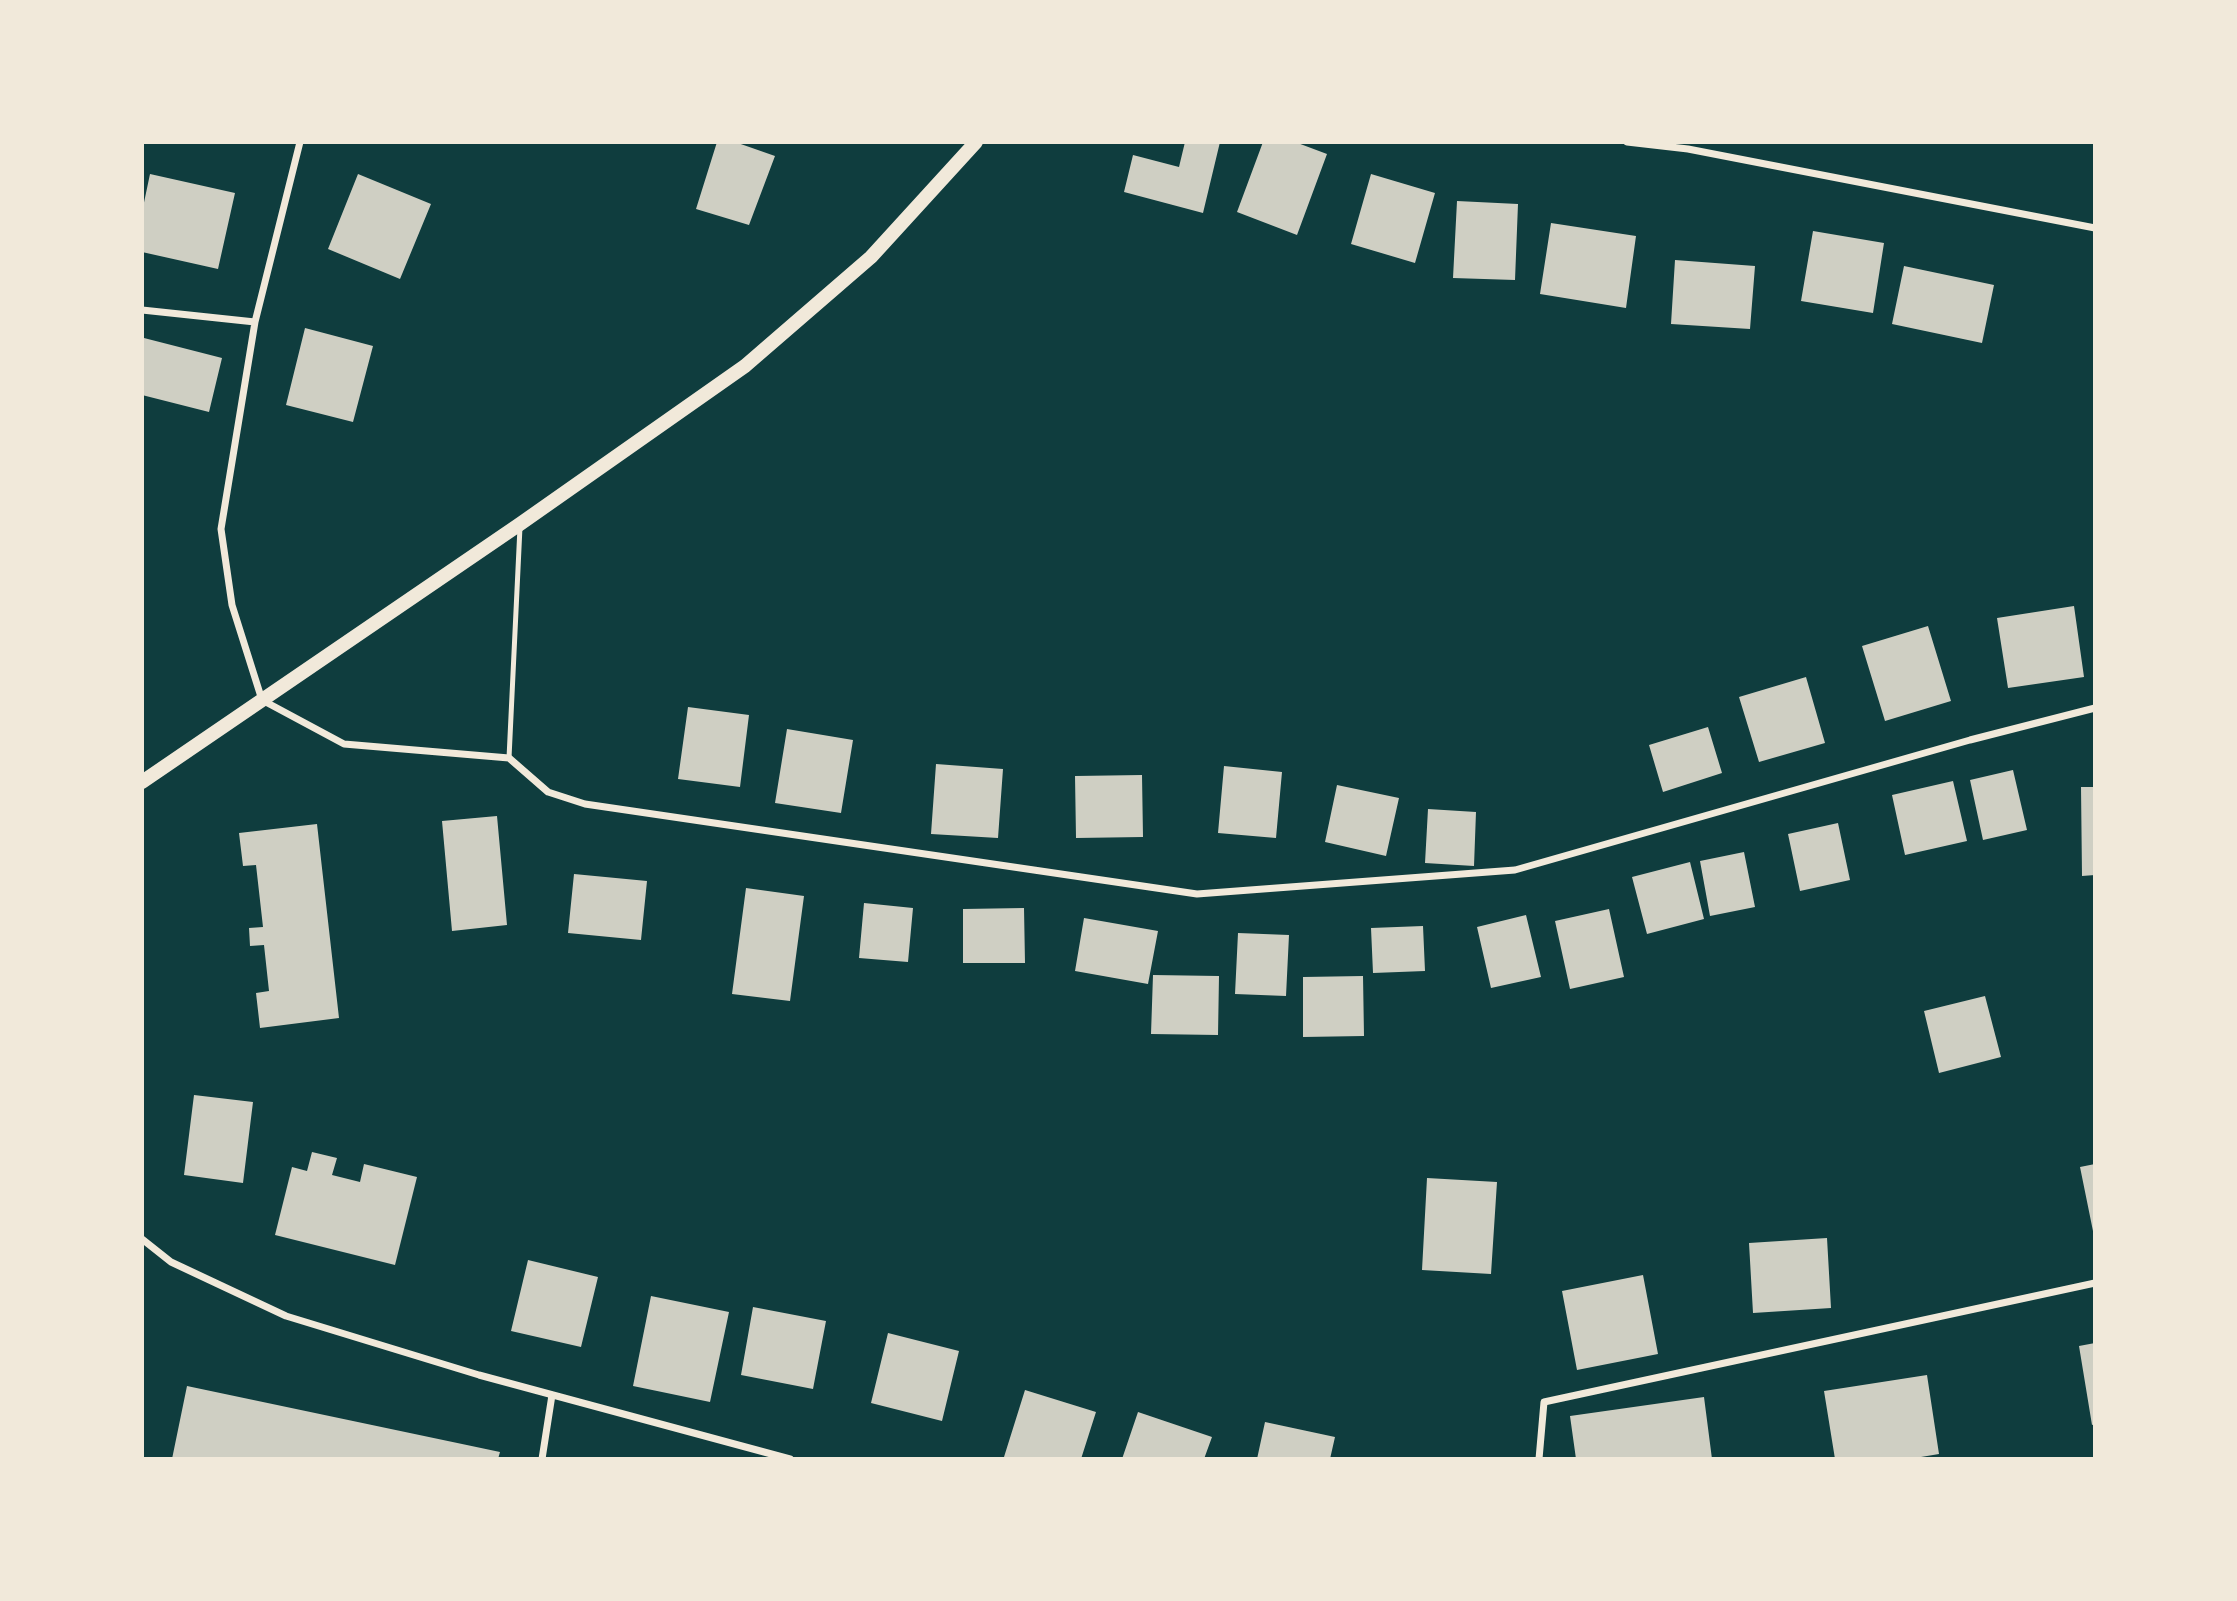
<!DOCTYPE html>
<html>
<head>
<meta charset="utf-8">
<style>
  body { margin:0 }
  #map { position:relative; width:2237px; height:1601px; overflow:hidden; background:#0f3d3e; font-family:Mulish,sans-serif }
  canvas { display:block }
  .frame { position:absolute; inset:0; border:144px solid #f1e9da; pointer-events:none }
</style>
</head>
<body>
<div id="map">
<canvas width="2237" height="1601"></canvas>
<div class="frame"></div>
</div>
<script>
const ctx = document.querySelector('canvas').getContext('2d');
ctx.lineJoin = 'round';
function fillPath(path, color) { ctx.fillStyle = color; ctx.fill(path, 'evenodd'); }
const shape = rows => new Path2D(rows.map(r => 'M' + r).join(''));
function trace(path, color, width, dash) { ctx.strokeStyle = color; ctx.lineWidth = width; ctx.lineCap = dash ? 'butt' : 'round'; ctx.setLineDash(dash || []); ctx.stroke(path); }
fillPath(shape([
  [717,142,735,142,775,156,749,225,696,209],
  [1185,142,1220,142,1203,213,1124,192,1133,155,1179,167],
  [1263,142,1295,142,1327,154,1297,235,1237,212],
  [150,174,235,193,218,269,142,252,142,212],
  [358,174,431,204,400,279,328,249],
  [1371,174,1435,193,1415,263,1351,244],
  [1457,201,1518,204,1515,280,1453,278],
  [1551,223,1636,236,1626,308,1540,294],
  [1813,231,1884,243,1873,313,1801,301],
  [1675,260,1755,266,1750,329,1671,324],
  [1904,266,1994,285,1982,343,1892,324],
  [305,328,373,346,353,422,286,405],
  [144,338,222,358,209,412,142,395],
  [2074,606,2084,677,2008,688,1997,618],
  [1928,626,1951,701,1885,721,1862,646],
  [1806,677,1825,743,1759,762,1739,697],
  [688,707,749,715,740,787,678,779],
  [1708,727,1722,773,1663,792,1649,745],
  [787,729,853,740,841,813,775,803],
  [936,764,1003,769,998,838,931,834],
  [1224,766,1282,772,1276,838,1218,833],
  [2013,770,2027,830,1983,840,1970,780],
  [1142,775,1143,837,1076,838,1075,776],
  [1953,781,1967,841,1905,855,1892,795],
  [1337,785,1399,798,1386,856,1325,842],
  [2081,787,2095,787,2095,875,2082,876],
  [1428,809,1476,812,1474,866,1425,863],
  [497,816,507,925,452,931,442,821],
  [1838,823,1850,880,1800,891,1788,834],
  [317,824,339,1018,260,1028,256,993,269,991,264,945,250,946,249,928,263,927,256,865,243,866,239,833],
  [1744,852,1755,907,1710,916,1700,861],
  [1690,862,1704,919,1647,934,1632,877],
  [574,874,647,881,641,940,568,933],
  [746,888,804,896,790,1001,732,994],
  [864,903,913,908,908,962,859,958],
  [1024,908,1025,963,963,963,963,909],
  [1609,909,1624,977,1570,989,1555,921],
  [1526,915,1541,977,1491,988,1477,927],
  [1084,918,1158,931,1148,984,1075,971],
  [1423,926,1425,971,1373,973,1371,928],
  [1238,933,1289,935,1286,996,1235,994],
  [1153,975,1219,976,1218,1035,1151,1034],
  [1363,976,1364,1036,1303,1037,1303,977],
  [1985,996,2001,1057,1939,1073,1924,1011],
  [194,1095,253,1102,243,1183,184,1175],
  [312,1152,337,1158,332,1175,360,1182,364,1164,417,1177,395,1265,275,1235,292,1167,307,1171],
  [2095,1164,2095,1236,2094,1236,2080,1167],
  [1427,1178,1497,1182,1491,1274,1422,1270],
  [1827,1238,1831,1308,1753,1313,1749,1243],
  [528,1260,598,1277,581,1347,511,1331],
  [1643,1275,1658,1354,1577,1370,1562,1291],
  [651,1296,729,1312,710,1402,633,1386],
  [753,1307,826,1321,813,1389,741,1375],
  [888,1333,959,1351,942,1421,871,1403],
  [2095,1343,2095,1424,2092,1425,2079,1346],
  [1927,1375,1939,1454,1909,1459,1835,1459,1824,1391],
  [187,1386,500,1452,498,1459,172,1459],
  [1025,1390,1096,1412,1081,1459,1004,1457],
  [1704,1397,1712,1459,1576,1459,1570,1416],
  [1138,1412,1212,1437,1204,1459,1122,1459],
  [1265,1422,1335,1437,1330,1459,1257,1459]
]), '#cfcfc3');
trace(shape([
  [509,758,520,527]
]), '#f1e9da', 5);
trace(shape([
  [300,142,255,322,221,529,232,605,262,700,344,744,509,758,548,792,585,804,1197,894,1515,870,1970,740,2095,708],
  [1627,142,1688,149,2095,228],
  [142,310,255,322],
  [142,1239,171,1262,286,1316,479,1375,790,1459],
  [542,1459,552,1395],
  [1539,1459,1544,1402,2095,1283]
]), '#f1e9da', 7);
trace(shape([
  [142,782,520,524,745,366,871,257,976,142]
]), '#f1e9da', 14);
</script>
</body>
</html>
